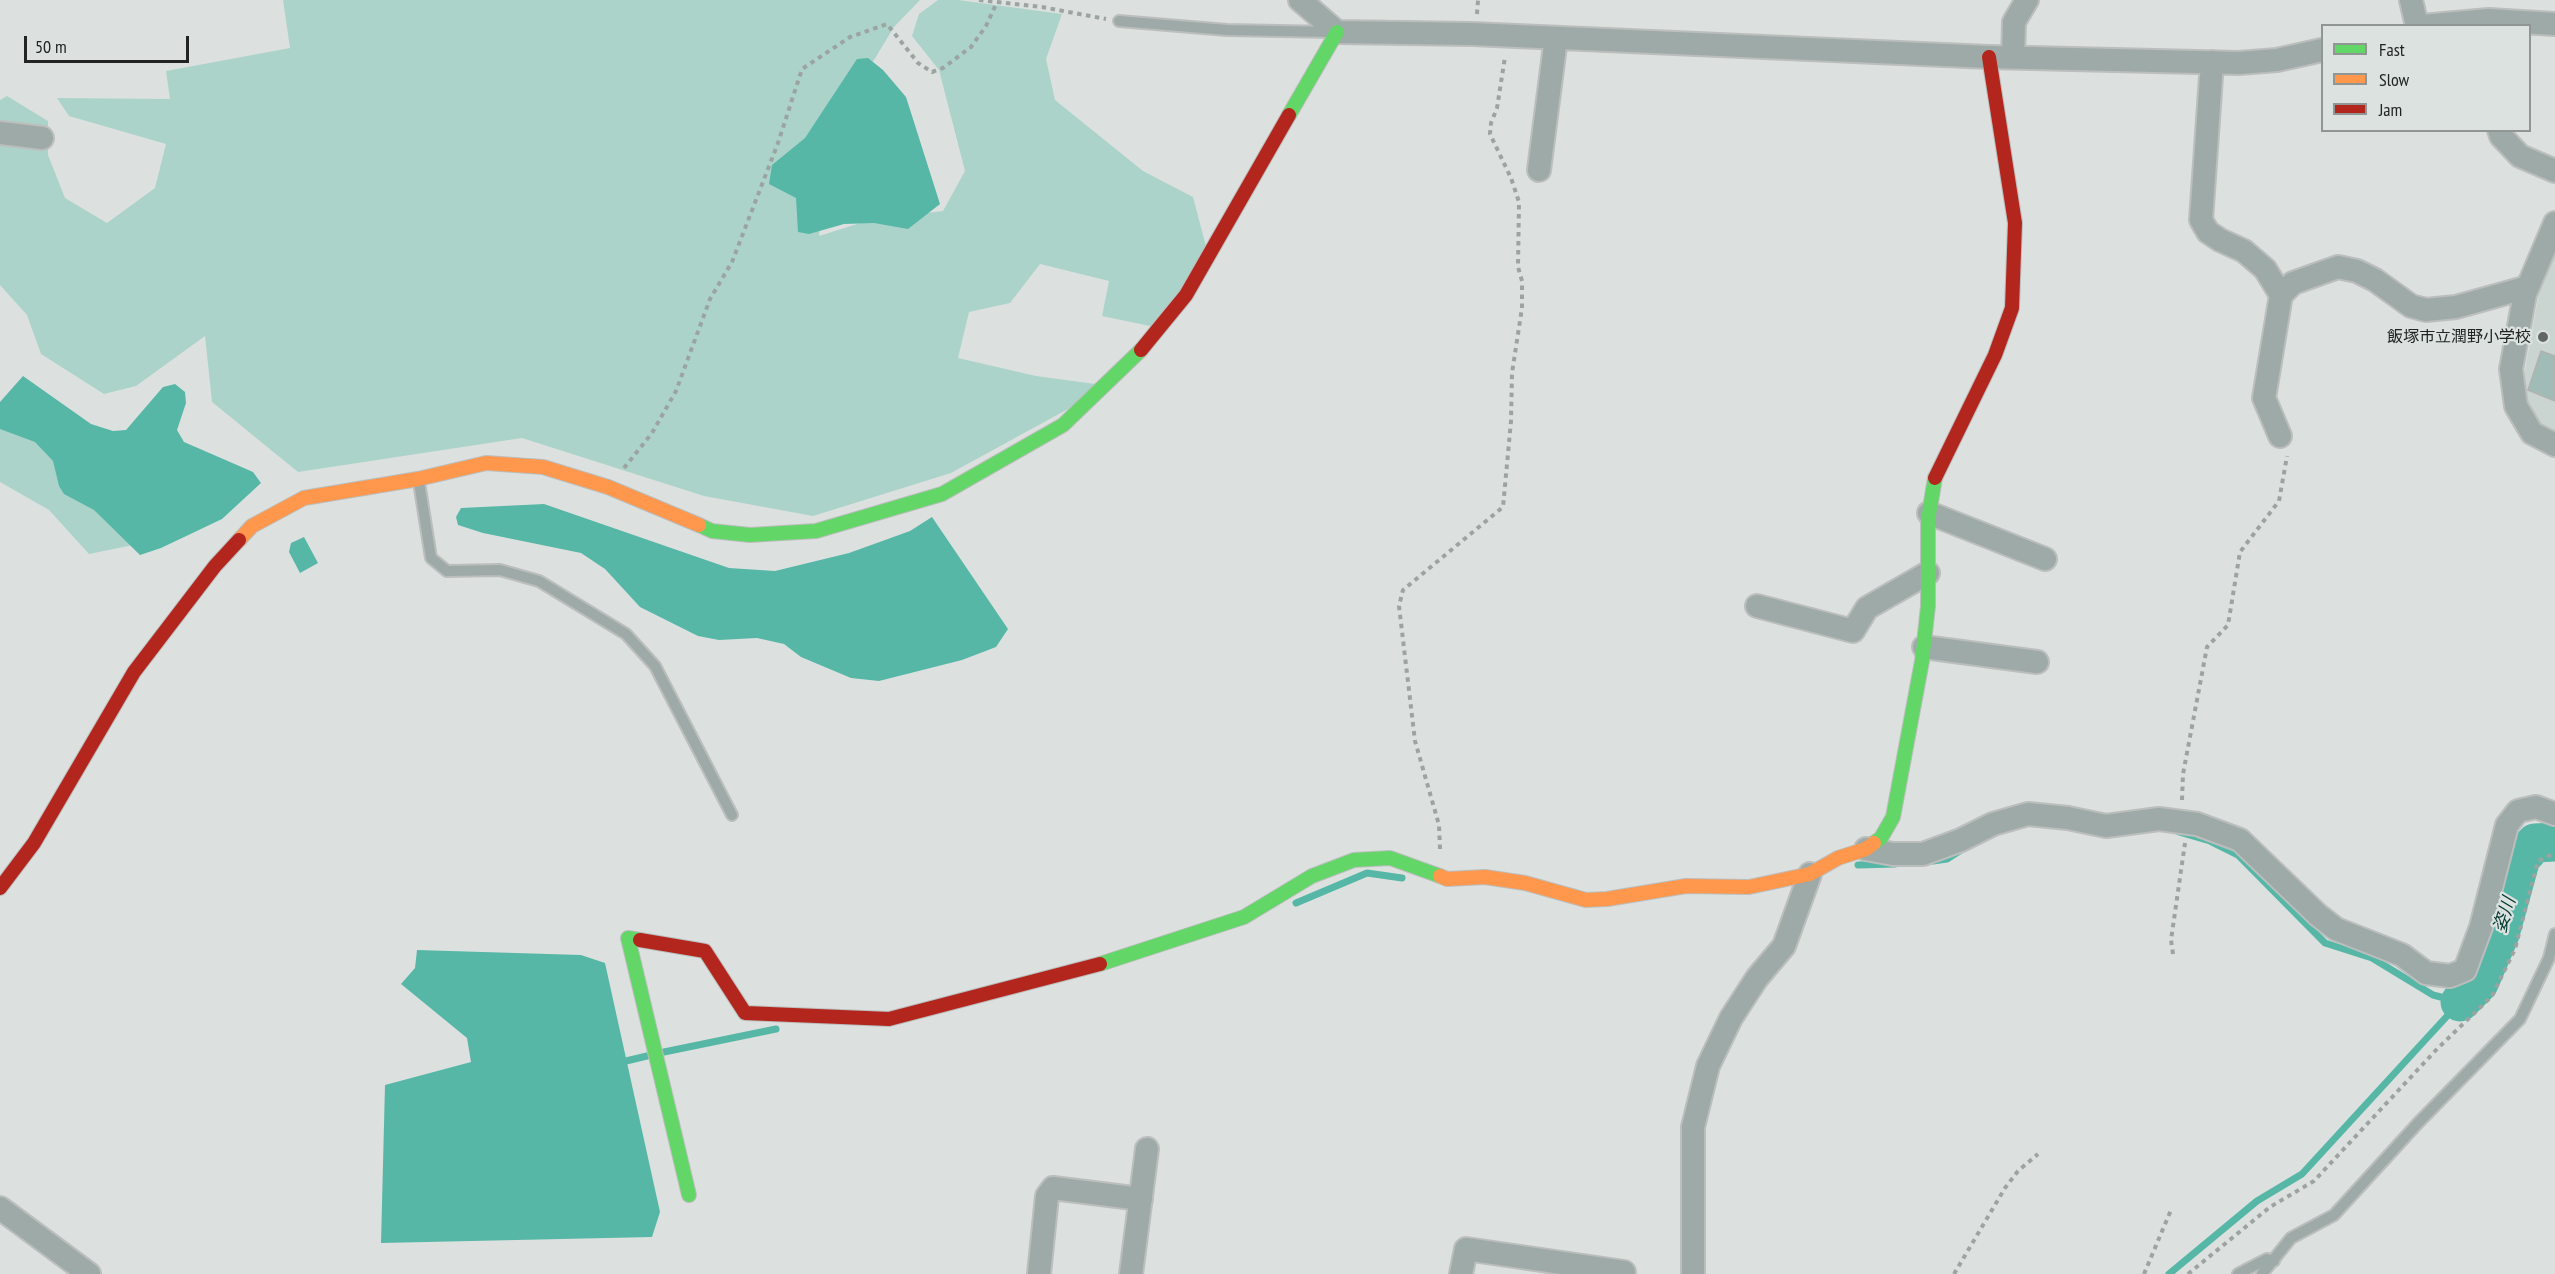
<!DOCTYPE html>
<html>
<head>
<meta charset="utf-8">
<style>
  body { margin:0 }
  #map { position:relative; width:2555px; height:1274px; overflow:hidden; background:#dce1df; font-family:"PT Sans Narrow",sans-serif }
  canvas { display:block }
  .legend { position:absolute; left:2321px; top:24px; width:210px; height:108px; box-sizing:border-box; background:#dbe2e0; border:2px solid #919694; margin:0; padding:8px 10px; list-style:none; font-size:18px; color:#212423 }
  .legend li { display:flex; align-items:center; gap:12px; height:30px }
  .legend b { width:30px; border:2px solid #919694 }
  .scale { position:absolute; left:24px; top:36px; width:165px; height:27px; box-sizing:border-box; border:3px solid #212423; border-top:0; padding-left:8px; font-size:18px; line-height:21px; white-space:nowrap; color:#212423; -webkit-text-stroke:4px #dbe2e0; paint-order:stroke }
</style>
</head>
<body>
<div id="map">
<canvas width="2555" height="1274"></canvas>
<ul class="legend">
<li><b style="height:8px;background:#63d668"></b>Fast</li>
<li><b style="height:8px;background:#ff974d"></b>Slow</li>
<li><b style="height:8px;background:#b3261e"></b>Jam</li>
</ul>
<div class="scale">50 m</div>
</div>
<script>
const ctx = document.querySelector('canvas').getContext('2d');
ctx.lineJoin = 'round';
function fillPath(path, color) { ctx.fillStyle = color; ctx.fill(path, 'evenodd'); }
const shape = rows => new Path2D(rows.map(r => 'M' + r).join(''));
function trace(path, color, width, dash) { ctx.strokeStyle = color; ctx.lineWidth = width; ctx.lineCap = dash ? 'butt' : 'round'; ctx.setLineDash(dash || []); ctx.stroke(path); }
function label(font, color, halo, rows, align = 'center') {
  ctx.font = font + ' "PT Sans Narrow","Noto Sans JP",sans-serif'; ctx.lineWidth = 4.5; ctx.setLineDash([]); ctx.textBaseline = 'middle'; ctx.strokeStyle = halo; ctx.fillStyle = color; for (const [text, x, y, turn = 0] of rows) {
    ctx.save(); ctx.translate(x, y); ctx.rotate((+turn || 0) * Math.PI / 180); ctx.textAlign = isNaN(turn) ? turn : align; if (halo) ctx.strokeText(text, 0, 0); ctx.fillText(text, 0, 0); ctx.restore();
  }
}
fillPath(shape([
  [2555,246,2555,438,2543,431,2528,405,2522,386,2540,288]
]), '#cad5d1');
fillPath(shape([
  [283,0,920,0,894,27,874,60,817,138,824,191,819,236,873,219,943,211,965,171,939,70,912,36,919,14,938,0,958,0,1062,14,1046,59,1055,100,1143,171,1193,197,1208,254,1155,327,1102,316,1109,281,1040,264,1010,303,969,312,958,358,1036,376,1110,386,951,473,813,516,704,496,522,438,298,472,212,402,205,336,136,386,104,394,41,354,27,315,0,285,0,100,7,96,48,121,48,155,65,198,107,223,155,188,166,144,69,116,57,98,170,99,166,71,290,48],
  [0,418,55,429,138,544,89,554,49,510,0,482]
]), '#acd3ca');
fillPath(shape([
  [868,58,883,70,906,97,940,204,908,229,874,223,844,224,809,234,798,232,796,198,769,184,772,165,805,138,857,59],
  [23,376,91,424,113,431,126,430,163,387,175,384,185,392,186,403,177,430,184,442,253,472,261,483,222,519,161,548,140,555,94,510,64,494,59,486,53,461,35,442,0,429,0,402],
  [544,504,729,568,775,571,849,553,910,531,932,517,1008,629,996,647,962,660,879,681,851,678,801,657,784,644,757,638,719,640,698,636,640,607,605,569,581,553,483,533,458,525,456,517,461,508],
  [304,537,318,563,300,573,289,552,291,543],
  [417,950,581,955,605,963,660,1212,652,1237,381,1243,385,1085,471,1062,467,1038,401,984,415,968]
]), '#57b7a6');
trace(shape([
  [1933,861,1947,859,1961,850],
  [1858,865,1895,864],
  [1296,903,1367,873,1402,878],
  [664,1052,776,1029],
  [626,1061,647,1056],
  [2169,1274,2257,1201,2302,1174,2460,1002,2433,995,2372,958,2325,943,2238,855,2210,841,2179,832]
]), '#57b7a6', 7);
trace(shape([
  [2460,1002,2479,983,2500,934,2521,858,2535,843,2555,842]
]), '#57b7a6', 39);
const building = shape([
  [2541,351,2555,356,2555,401,2528,390,2541,351]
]);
fillPath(building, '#a1bbb6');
trace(building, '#afb3b1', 1.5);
const lane = shape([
  [1119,21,1227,30,1331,32],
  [419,482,431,558,447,571,500,570,539,581,626,634,655,666,732,815],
  [2238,1274,2267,1259,2274,1261],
  [2262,1274,2291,1238,2334,1215,2418,1123,2520,1019,2549,958,2555,934]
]);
const street = shape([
  [1300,0,1337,32,1472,34,1989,57,2239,63,2277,60,2322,50],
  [2411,0,2417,26],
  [2422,26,2489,20,2555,24],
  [2013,57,2014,22,2027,0],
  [2212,62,2201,220,2208,232,2220,240,2244,251,2265,269,2281,295,2293,283,2338,267,2357,271,2375,280,2411,306,2426,310,2456,307,2528,287],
  [2499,130,2501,136,2520,156,2555,171],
  [0,133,42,138],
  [1539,170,1556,38],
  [2555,223,2525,294,2511,369,2516,406,2532,433,2555,445],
  [2280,436,2264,398,2281,295],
  [1929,513,2045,559],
  [1757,606,1853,631,1867,608,1928,573],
  [1924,647,2037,662],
  [1866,849,1893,854,1923,854,1961,840,1993,824,2028,814,2068,818,2106,826,2159,819,2197,824,2240,840,2318,915,2336,929,2402,955,2426,973,2450,976,2465,970,2481,927,2507,825,2518,811,2536,807,2555,814],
  [0,1208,89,1274],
  [1039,1274,1047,1196,1053,1188,1141,1199],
  [1131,1274,1147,1149],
  [1461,1274,1466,1249,1624,1272,1623,1274],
  [1693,1274,1693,1127,1708,1066,1731,1018,1757,978,1784,946,1810,874]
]);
const fast = shape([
  [1289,115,1337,32],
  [699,525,712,531,750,535,816,531,942,494,1063,425,1141,350],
  [1874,843,1881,838,1893,817,1922,661,1928,606,1928,520,1935,478],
  [640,940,628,938,689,1195],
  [1100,964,1244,917,1312,876,1354,860,1390,858,1440,876]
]);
const slow = shape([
  [239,540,252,526,304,498,418,479,486,463,543,467,608,487,699,525],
  [1440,876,1447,879,1485,877,1525,883,1586,900,1607,899,1686,886,1749,887,1810,874,1838,858,1866,849,1874,843]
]);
const jam = shape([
  [1141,350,1186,295,1289,115],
  [1935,478,1995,355,2012,308,2015,223,1989,57],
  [0,888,34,843,134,672,215,566,239,540],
  [640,940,705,951,745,1013,889,1019,1100,964]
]);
trace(lane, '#bbbebd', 14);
trace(street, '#bbbebd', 26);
trace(fast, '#bbbebd', 16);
trace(slow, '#bbbebd', 16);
trace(jam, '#bbbebd', 16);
trace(shape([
  [979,0,997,2],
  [1477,14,1478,0],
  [624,468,652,433,676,391,710,299,732,262,778,143,802,69,850,37,887,24,918,63,932,72,943,68,971,47,986,26,997,2,1042,7,1106,19],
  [2182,800,2183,774,2207,647,2228,625,2240,552,2279,501,2287,456],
  [1440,849,1439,825,1415,741,1399,606,1403,590,1503,507,1511,421,1512,373,1522,308,1522,281,1518,267,1519,202,1511,178,1490,134,1491,123,1497,108,1505,57],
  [2173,954,2171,940,2185,843],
  [1954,1274,2005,1188,2018,1171,2038,1154],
  [2144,1274,2171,1210],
  [2188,1274,2270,1207,2314,1181,2437,1049,2492,996,2515,949,2538,861,2555,853]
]), '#9ba4a1', 4, [4.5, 4.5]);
trace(lane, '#9eaaa7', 10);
trace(street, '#9eaaa7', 22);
trace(fast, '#63d668', 14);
trace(slow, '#ff974d', 14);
trace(jam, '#b3261e', 14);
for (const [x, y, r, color] of [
  [2543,337,6,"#626665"]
]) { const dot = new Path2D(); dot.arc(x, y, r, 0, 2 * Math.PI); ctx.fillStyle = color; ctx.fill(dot); trace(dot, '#dbe2e0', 2); }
label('16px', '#212423', '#dbe2e0', [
  ["飯塚市立潤野小学校",2531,337]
], 'right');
label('italic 18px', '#00382e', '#dbe2e0', [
  ["姿川",2505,915,-73]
]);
</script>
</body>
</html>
